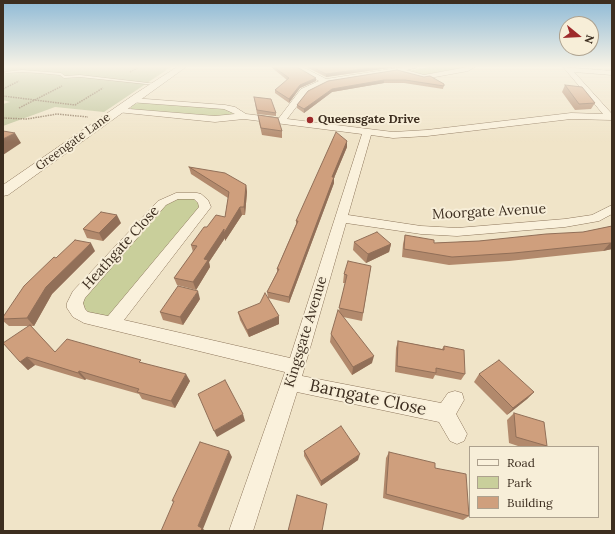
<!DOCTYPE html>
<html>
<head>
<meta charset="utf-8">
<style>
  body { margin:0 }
  #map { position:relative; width:615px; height:534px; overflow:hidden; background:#f0e4c8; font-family:Lora,serif }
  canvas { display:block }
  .frame { position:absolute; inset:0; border:4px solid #3d2e20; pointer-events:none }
  .legend { position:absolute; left:469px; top:446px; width:130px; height:72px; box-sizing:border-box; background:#f7eed8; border:1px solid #ada18e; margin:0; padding:5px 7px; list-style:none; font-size:12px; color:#3d2e20 }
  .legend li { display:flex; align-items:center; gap:8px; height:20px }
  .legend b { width:20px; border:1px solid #ada18e }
  .north { position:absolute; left:559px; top:16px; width:40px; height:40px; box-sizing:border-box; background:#f7eed8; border:1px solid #ada18e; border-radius:50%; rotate:108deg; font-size:11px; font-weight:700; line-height:16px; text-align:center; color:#3d2e20 }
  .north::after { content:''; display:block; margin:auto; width:14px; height:18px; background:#9e2a2b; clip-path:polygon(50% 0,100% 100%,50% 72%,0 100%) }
</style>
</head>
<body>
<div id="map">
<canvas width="615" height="534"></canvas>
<div class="frame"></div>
<ul class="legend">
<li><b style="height:5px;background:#faf1dc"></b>Road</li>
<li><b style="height:11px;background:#c9cf9b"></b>Park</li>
<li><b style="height:11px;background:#cf9f7d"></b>Building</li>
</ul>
<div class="north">N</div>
</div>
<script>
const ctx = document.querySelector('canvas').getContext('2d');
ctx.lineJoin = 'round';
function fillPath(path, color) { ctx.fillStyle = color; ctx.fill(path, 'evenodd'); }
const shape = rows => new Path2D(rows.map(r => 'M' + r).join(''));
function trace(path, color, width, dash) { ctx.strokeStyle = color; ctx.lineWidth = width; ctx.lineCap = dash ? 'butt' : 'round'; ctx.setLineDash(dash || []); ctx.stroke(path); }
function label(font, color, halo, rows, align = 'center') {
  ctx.font = font + ' Lora,serif'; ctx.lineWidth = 4; ctx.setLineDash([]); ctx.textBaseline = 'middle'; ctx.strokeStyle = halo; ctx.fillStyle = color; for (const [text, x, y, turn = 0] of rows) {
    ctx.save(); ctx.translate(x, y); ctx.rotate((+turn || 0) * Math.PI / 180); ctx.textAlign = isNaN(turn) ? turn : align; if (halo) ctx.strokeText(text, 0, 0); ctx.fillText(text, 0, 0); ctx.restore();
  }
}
fillPath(shape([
  [430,67,469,67,420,76,408,71],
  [145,102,225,109,233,112,232,114,225,117,134,111,131,109,131,107,134,104],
  [183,195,204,202,112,323,84,317,78,295,162,203]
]), '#c9cf9b');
fillPath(shape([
  [3,67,171,67,104,112,55,107,3,126,3,104,10,102,3,100]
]), '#bfc49a');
const service = shape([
  [22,70,61,73,65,76,80,75,157,84,155,85,80,77,64,78,60,75,39,73,22,72,6,73,4,72,22,70]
]);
const minor = shape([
  [295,67,303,67,326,79,403,67,417,67,416,68,406,70,424,75,467,67,475,67,468,71,424,79,409,76,403,73,402,71,327,83,307,93,287,119,393,132,427,130,571,113,603,114,563,67,612,71,612,75,574,72,612,114,612,120,571,119,427,136,393,138,371,135,348,215,421,226,457,228,565,219,592,215,612,205,612,214,599,221,565,227,457,236,421,234,346,223,302,376,441,403,448,393,455,391,462,393,464,400,456,414,467,434,464,441,457,444,450,441,439,422,297,392,253,531,229,531,285,372,84,323,73,317,67,308,67,303,73,291,158,201,176,193,197,193,201,194,208,200,211,207,124,320,290,358,362,134,244,119,215,122,117,112,113,110,117,108,215,116,235,114,224,109,129,102,129,98,132,98,225,105,235,107,246,114,279,118,301,89,319,81,295,67],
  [178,199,194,199,198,203,199,207,108,316,88,312,85,309,83,303,85,298,166,205,178,199]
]);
const tertiary = shape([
  [177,67,186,67,8,195,3,196,3,185,135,94,177,67]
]);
trace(service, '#8d765c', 1);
trace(minor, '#8d765c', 1);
trace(tertiary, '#8d765c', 1);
trace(shape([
  [130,72,139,67],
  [3,89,19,81],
  [3,96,75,105,103,88],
  [19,108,62,86],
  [3,118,27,119,57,114,88,117]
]), '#8d765c', 1.5, [1.5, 1]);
fillPath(service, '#faf1dc');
fillPath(minor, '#faf1dc');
fillPath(tertiary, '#faf1dc');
fillPath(shape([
  [271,67,297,67,316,81,300,88,289,103,275,93,275,90,287,80],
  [306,67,396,67,326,77],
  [397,70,444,84,443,89,404,83,384,83,332,92,304,113,297,108,297,105,328,81],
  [565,85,595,103,591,109,575,110,562,92],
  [254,97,276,113,276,116,257,114],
  [258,115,282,131,282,138,262,135,259,122],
  [347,141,347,147,334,178,334,183,289,303,268,298,267,292,277,272,277,269,296,224,296,221],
  [189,167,246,185,247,192,245,215,242,215,225,241,225,238,209,262,210,267,196,290,177,285,174,278,193,252,191,245,225,217,228,198,191,174],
  [121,223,103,241,87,238,83,229],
  [612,226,612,249,603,251,509,261,449,265,402,257,403,244,405,235,434,243,479,241,583,232],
  [354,242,391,244,389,252,366,263,353,250],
  [95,251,52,294,34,326,31,326,55,352,143,363,190,381,175,408,142,399,139,394,86,379,85,380,35,365,28,370,20,362,29,326,9,326,3,321,3,317,56,258],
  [371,266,362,321,343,317,372,363,352,375,330,342,331,334,339,311,345,283,343,283,344,274],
  [200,299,183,325,163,320,160,312],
  [238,312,279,324,249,337,240,320],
  [398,341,442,349,444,346,465,374,461,380,435,375,433,379,395,372,396,348],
  [479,374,534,392,527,399,507,415,474,382],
  [514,413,547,446,546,447,521,447,509,443,507,420],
  [304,451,358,460,321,486,304,456],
  [389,452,435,468,469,516,463,520,383,498,386,458],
  [511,517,528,517,526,518]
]), '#b2896c');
fillPath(shape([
  [376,67,396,67,326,77,326,74],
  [316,78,316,81,300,88,289,103,289,99,300,85],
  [384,80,384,83,332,92,304,113,304,109,332,89],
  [15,133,21,143,3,155,3,139],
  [347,141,347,147,334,178,334,183,289,303,289,297,332,177],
  [246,185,247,192,245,215,244,207],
  [240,207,242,215,225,241,225,238,209,262,210,267,196,290,193,282,204,259,224,229],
  [117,215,121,223,103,241,99,233],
  [91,243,95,251,52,294,34,326,27,318,46,287],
  [610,243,612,243,612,249,603,251],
  [391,244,389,252,366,263,368,254],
  [198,291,200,299,183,325,180,317],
  [279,316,279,324,249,337,247,330],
  [374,356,372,363,352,375,353,367],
  [27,357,35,365,28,370,20,362],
  [79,371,86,379,85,380,78,373],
  [186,374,190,381,175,408,171,401],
  [534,392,527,399,507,415,513,408],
  [243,414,245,421,217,437,214,431],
  [229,451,232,457,203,529,206,531,201,531,198,526],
  [360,454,358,460,321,486,321,481]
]), '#916f58');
const building = shape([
  [274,67,297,67,316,78,300,85,289,99,275,90,289,78,274,67],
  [312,67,376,67,326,74,312,67],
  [397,70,424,77,430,76,444,84,444,86,405,80,384,80,332,89,304,109,297,105,308,91,328,81,397,70],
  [565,85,582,87,595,103,579,104,565,85],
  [254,97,271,99,276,113,257,110,254,97],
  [258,115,278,118,282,131,261,128,258,115],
  [3,131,15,133,3,139,3,131],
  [336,132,347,141,332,177,334,177,289,297,267,292,279,269,277,269,298,221,296,221,336,132],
  [189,167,225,173,246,185,244,207,240,207,224,233,224,229,204,259,208,260,193,282,174,278,197,246,191,245,204,227,207,227,216,215,225,217,229,192,189,167],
  [101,212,117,215,99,233,83,229,101,212],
  [612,226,612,243,610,243,514,253,452,257,404,249,405,235,434,240,434,243,479,241,546,234,583,232,612,226],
  [377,232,391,244,368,254,354,242,377,232],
  [75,240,91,243,46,287,27,318,3,319,3,317,24,286,54,257,56,258,75,240],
  [348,261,371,266,363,313,339,308,347,275,344,274,348,261],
  [178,286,198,291,180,317,160,312,178,286],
  [265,293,279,316,247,330,238,312,260,303,265,293],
  [338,310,374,356,353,367,331,334,338,310],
  [30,325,55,352,67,339,141,360,139,362,186,374,171,401,137,392,139,389,79,371,78,373,27,357,20,362,3,343,30,325],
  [398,341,444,350,444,346,464,350,465,374,436,368,436,373,397,366,398,341],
  [499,360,534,392,513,408,479,374,499,360],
  [225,380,243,414,214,431,198,394,225,380],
  [514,413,544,422,547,446,516,437,514,413],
  [341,426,360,454,321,481,304,451,341,426],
  [200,442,229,451,198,526,202,528,201,531,161,531,174,501,172,501,200,442],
  [389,452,435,463,435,468,466,474,469,516,386,494,389,452],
  [297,495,327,504,322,531,288,531,297,495]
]);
fillPath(building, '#cf9f7d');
trace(building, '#916f58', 1);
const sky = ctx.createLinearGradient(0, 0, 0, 142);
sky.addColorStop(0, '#8fbad6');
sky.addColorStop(0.47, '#f8f3e6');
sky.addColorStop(1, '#f8f3e600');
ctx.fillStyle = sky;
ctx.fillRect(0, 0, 615, 142);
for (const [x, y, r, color] of [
  [310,120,4,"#9e2a2b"]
]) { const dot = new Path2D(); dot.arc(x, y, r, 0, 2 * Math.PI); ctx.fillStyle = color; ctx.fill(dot); trace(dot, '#f7eed8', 1.5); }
label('bold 12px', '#3d2e20', '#f7eed8', [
  ["Queensgate Drive",318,120]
], 'left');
label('12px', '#3d2e20', '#f7eed8', [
  ["Greengate Lane",73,142,-36]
]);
label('14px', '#3d2e20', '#f7eed8', [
  ["Moorgate Avenue",489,212,-3],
  ["Heathgate Close",121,248,-48],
  ["Kingsgate Avenue",306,332,-73]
]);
label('17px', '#3d2e20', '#f7eed8', [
  ["Barngate Close",368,398,12]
]);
</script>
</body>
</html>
